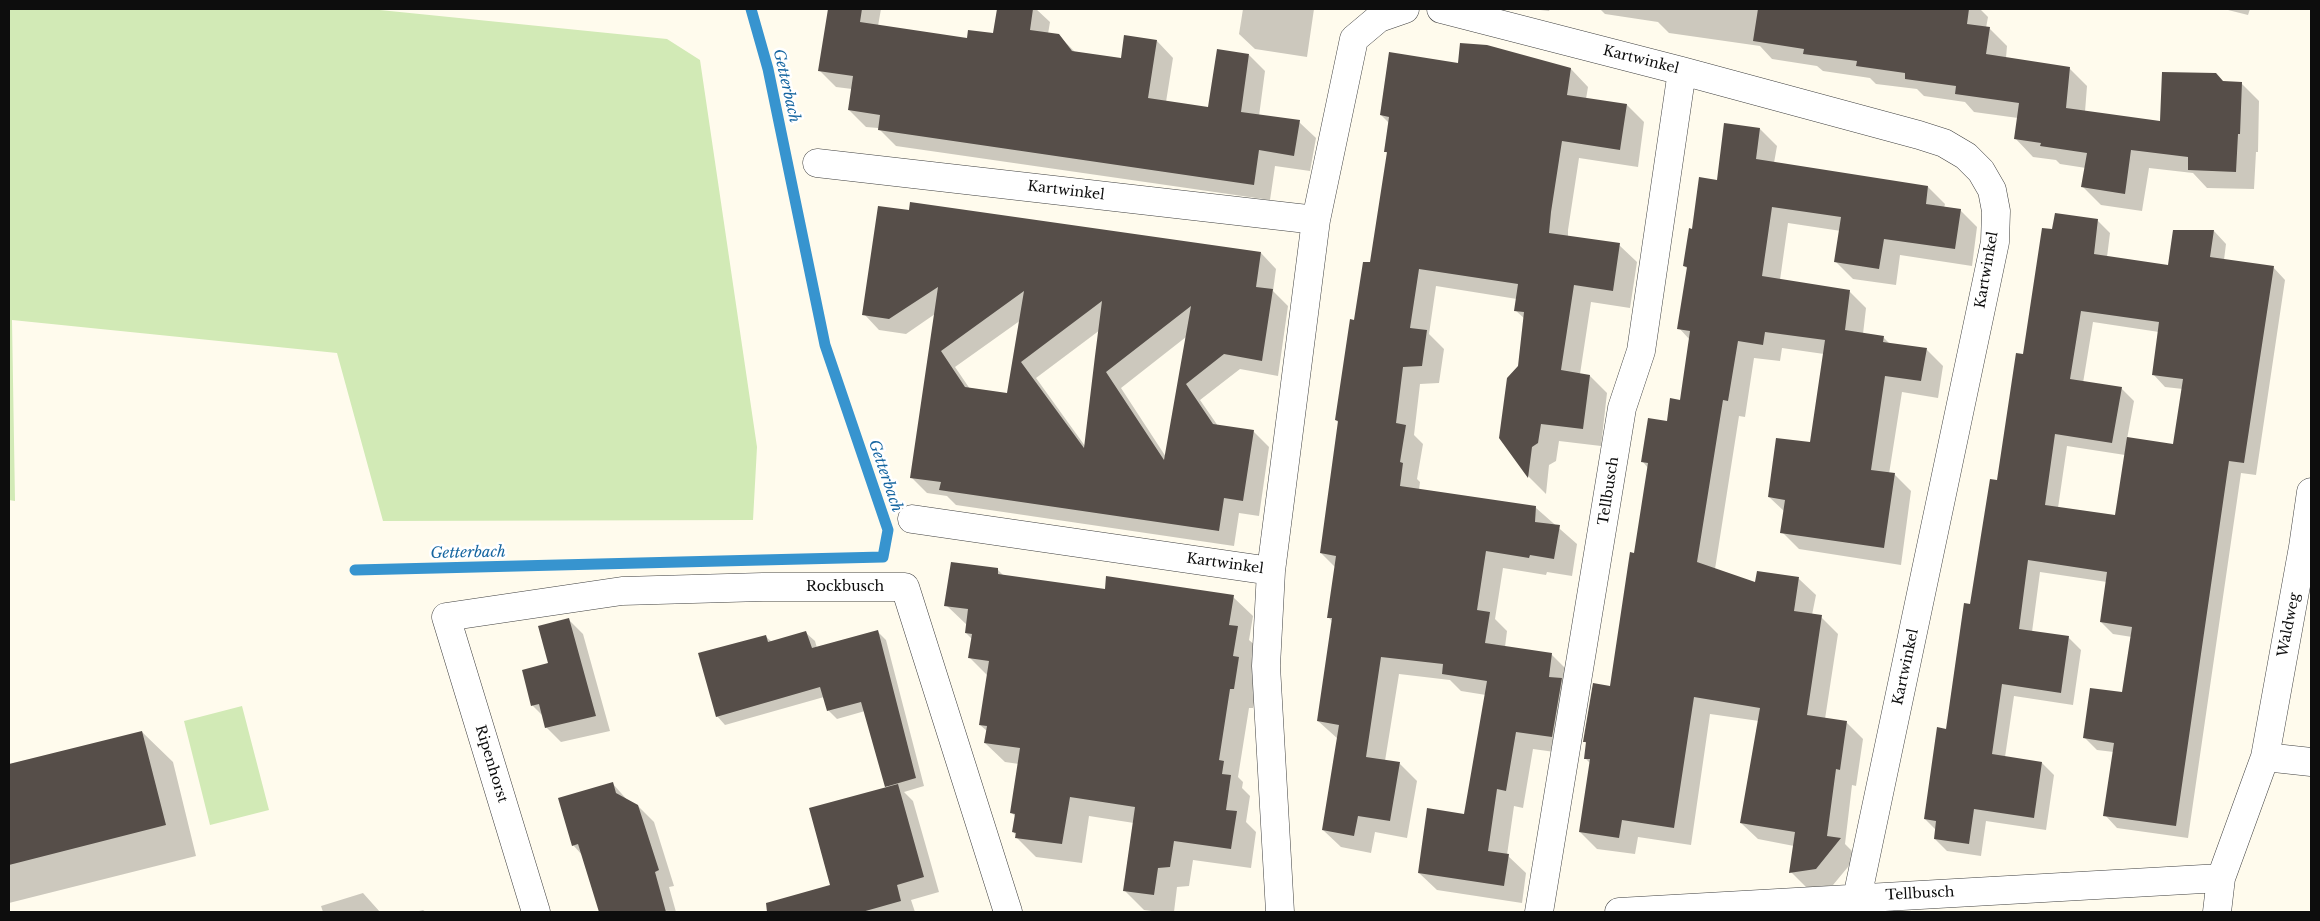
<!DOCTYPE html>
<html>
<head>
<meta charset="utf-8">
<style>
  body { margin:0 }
  #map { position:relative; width:2320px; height:921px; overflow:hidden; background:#fffbed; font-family:"Libre Baskerville",serif }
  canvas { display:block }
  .frame { position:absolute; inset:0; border:10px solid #0d0d0d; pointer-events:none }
</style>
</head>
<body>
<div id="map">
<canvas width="2320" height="921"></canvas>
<div class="frame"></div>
</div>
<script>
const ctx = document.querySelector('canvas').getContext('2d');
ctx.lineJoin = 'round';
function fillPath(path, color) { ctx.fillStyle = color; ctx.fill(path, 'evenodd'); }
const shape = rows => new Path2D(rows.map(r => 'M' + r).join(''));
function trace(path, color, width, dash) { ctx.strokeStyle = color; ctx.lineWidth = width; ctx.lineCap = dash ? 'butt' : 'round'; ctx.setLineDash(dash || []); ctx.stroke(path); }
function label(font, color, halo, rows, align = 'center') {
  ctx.font = font + ' "Libre Baskerville",serif'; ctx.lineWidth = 5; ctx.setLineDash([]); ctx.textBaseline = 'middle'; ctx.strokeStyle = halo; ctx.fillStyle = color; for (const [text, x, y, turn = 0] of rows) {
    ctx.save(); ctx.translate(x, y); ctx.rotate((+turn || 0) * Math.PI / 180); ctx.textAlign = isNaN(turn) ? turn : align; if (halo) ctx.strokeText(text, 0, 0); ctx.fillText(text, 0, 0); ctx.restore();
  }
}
fillPath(shape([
  [9,9,370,9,667,39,700,60,757,447,753,520,383,521,337,353,12,320,15,501,9,500],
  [242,706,269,810,210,825,184,721]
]), '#d2eab6');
fillPath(shape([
  [829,9,881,9,878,26,968,39,994,35,998,9,1036,9,1050,22,1048,34,1059,36,1076,53,1122,60,1157,41,1173,58,1166,102,1209,108,1249,55,1265,71,1259,116,1299,122,1316,138,1310,171,1275,166,1270,200,896,146,878,128,866,127,849,110,852,89,836,87,819,70],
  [1243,9,1314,9,1307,57,1255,49,1239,34],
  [1532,9,1550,9,1549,11],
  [1600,9,1980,9,1988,17,1986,28,1989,28,2007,46,2006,58,2069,68,2087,86,2085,112,2161,123,2222,82,2241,83,2259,101,2258,152,2256,152,2254,189,2207,188,2193,173,2149,168,2142,211,2101,205,2083,187,2086,168,2060,164,2056,160,2033,157,2015,138,2018,118,1974,112,1965,102,1924,96,1917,89,1876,84,1870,78,1823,71,1817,66,1772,59,1760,46,1669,33,1658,22,1605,14],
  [2224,9,2250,9,2248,15],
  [1459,64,1571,69,1588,87,1586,99,1627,105,1644,122,1638,167,1579,158,1568,230,1568,237,1619,245,1637,262,1630,308,1591,302,1580,374,1590,376,1607,393,1601,446,1559,441,1556,461,1549,465,1546,494,1529,477,1500,437,1519,367,1525,319,1515,310,1517,299,1436,286,1429,334,1444,349,1439,383,1420,384,1414,435,1423,444,1417,479,1420,482,1419,490,1536,508,1577,544,1572,576,1547,572,1546,575,1503,568,1495,619,1507,631,1505,647,1551,654,1569,672,1569,754,1533,749,1523,808,1514,806,1507,855,1526,873,1522,903,1437,890,1419,873,1465,815,1486,695,1461,691,1450,680,1399,674,1385,761,1399,763,1417,781,1407,838,1375,832,1371,853,1341,847,1323,830,1338,739,1318,721,1333,622,1328,617,1335,567,1321,553,1339,423,1336,420,1355,321,1372,264,1388,154,1385,151,1389,123,1381,115],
  [1725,124,1760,129,1777,146,1774,163,1928,187,1945,204,1944,208,1960,210,1977,227,1972,266,1900,255,1896,285,1853,279,1836,262,1841,231,1788,223,1780,280,1849,291,1866,308,1863,334,1883,337,1890,344,1926,349,1943,366,1938,398,1902,392,1889,474,1894,474,1911,491,1901,565,1799,549,1782,532,1785,512,1769,497,1811,444,1824,354,1782,348,1780,361,1754,358,1745,417,1739,416,1715,569,1756,583,1799,579,1816,595,1812,615,1821,617,1838,634,1825,719,1846,722,1863,739,1856,786,1852,785,1845,844,1857,856,1833,885,1808,889,1791,872,1794,846,1758,839,1741,823,1759,721,1710,714,1691,845,1638,837,1635,854,1597,849,1580,832,1590,763,1585,758,1587,744,1584,741,1611,687,1635,554,1648,468,1643,462,1681,401,1690,340,1679,328,1688,269,1684,266,1693,230,1718,181],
  [879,207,1261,253,1276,269,1273,291,1288,306,1278,376,1240,369,1200,400,1218,426,1253,431,1269,447,1259,516,1239,513,1234,546,956,505,947,496,927,493,911,477,935,314,906,334,879,330,864,314],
  [1021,320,1008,395,970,389,955,367],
  [1100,330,1085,446,1036,378],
  [1186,337,1166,457,1121,388],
  [2097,220,2110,233,2107,257,2169,266,2214,231,2226,244,2224,260,2273,267,2285,280,2256,475,2241,473,2188,838,2117,828,2105,815,2114,752,2097,750,2084,737,2123,694,2132,637,2113,634,2101,622,2107,582,2040,572,2032,632,2068,637,2081,650,2073,705,2014,696,2005,757,2042,763,2054,775,2046,830,1986,821,1981,856,1947,851,1935,839,1936,830,1925,819,1947,730,1971,605,2053,231],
  [2093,322,2159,332,2153,374,2165,387,2183,389,2174,446,2127,439,2134,401,2121,388,2083,383],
  [2067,446,2125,455,2116,516,2058,508],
  [998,570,1004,576,1106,591,1233,597,1253,616,1249,640,1257,647,1258,678,1253,708,1249,708,1238,777,1243,782,1242,788,1250,796,1246,822,1256,832,1251,868,1193,860,1189,886,1177,887,1174,912,1159,912,1144,910,1124,890,1134,823,1089,816,1082,863,1036,857,1016,837,1014,832,1016,817,1012,813,1019,764,1005,762,985,743,987,731,980,725,988,676,969,657,972,639,966,633,967,625,946,605],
  [568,619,583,634,610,731,561,742,546,727,544,717,533,706,524,671,549,664],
  [877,631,886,640,924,786,904,792,913,801,939,892,911,900,915,912,774,912,770,903,832,886,888,788,865,711,837,719,829,711,824,697,725,725,717,716,765,636,772,642,806,633,815,641,817,648],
  [142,732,173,762,196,856,9,903,9,766],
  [613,784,629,802,638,806,654,822,674,886,669,887,676,912,601,912,583,856,573,845],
  [363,893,380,912,323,912,321,906],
  [423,910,426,912,415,912]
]), '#0003');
trace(shape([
  [355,570,883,557,888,530,825,345,768,69,751,9]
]), '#3794cf', 11);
fillPath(shape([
  [828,9,862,9,860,22,967,38,968,30,993,33,997,9,1033,9,1030,30,1059,34,1072,51,1121,58,1124,35,1157,40,1148,98,1208,107,1217,49,1249,54,1241,112,1300,120,1294,156,1259,150,1254,185,878,130,880,115,848,110,853,76,818,71],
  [1758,9,1969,9,1967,24,1990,27,1986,54,2070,67,2066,108,2160,121,2162,72,2216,73,2223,81,2242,82,2240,134,2238,134,2236,172,2188,170,2188,157,2131,150,2125,194,2081,187,2087,153,2040,146,2041,143,2014,139,2019,103,1955,94,1956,86,1905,79,1905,73,1856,66,1857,61,1803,54,1804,49,1753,41],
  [1460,43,1487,45,1571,68,1567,95,1627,104,1620,150,1562,141,1551,212,1549,233,1620,243,1613,291,1574,285,1561,370,1590,375,1583,429,1541,424,1538,443,1532,447,1528,478,1499,438,1507,378,1518,366,1524,312,1514,311,1518,284,1419,269,1410,328,1427,330,1422,366,1403,367,1396,423,1406,425,1400,462,1403,463,1400,486,1536,506,1535,522,1560,525,1554,559,1530,555,1529,558,1486,551,1477,610,1490,612,1485,643,1552,653,1549,677,1562,678,1552,737,1516,732,1506,791,1497,789,1488,851,1509,854,1504,886,1418,873,1427,808,1464,814,1487,681,1442,674,1443,664,1381,657,1366,757,1400,762,1390,821,1358,816,1354,836,1322,830,1339,725,1317,721,1332,618,1327,618,1336,556,1320,553,1338,421,1335,420,1350,319,1354,320,1363,262,1370,262,1387,152,1384,152,1389,117,1380,115,1389,52,1458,63],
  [1724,123,1760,128,1756,159,1928,186,1926,204,1961,209,1955,249,1884,239,1879,269,1834,262,1841,217,1772,207,1762,276,1850,290,1845,330,1884,336,1883,342,1927,348,1921,381,1885,376,1871,470,1895,473,1884,548,1780,533,1785,500,1768,497,1776,438,1810,442,1825,340,1765,332,1763,345,1738,341,1728,401,1723,400,1697,562,1755,582,1757,571,1799,577,1794,611,1822,615,1807,715,1847,721,1840,770,1836,769,1827,836,1841,838,1816,869,1789,873,1795,832,1740,823,1760,708,1694,697,1674,828,1622,820,1619,838,1579,832,1590,759,1584,759,1586,742,1583,742,1593,683,1610,686,1630,552,1634,553,1648,463,1641,462,1648,418,1667,421,1670,398,1680,400,1690,331,1677,329,1687,267,1683,266,1689,228,1692,229,1699,177,1717,180],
  [910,202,1261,252,1256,287,1273,289,1262,361,1224,354,1186,384,1213,424,1254,430,1243,501,1224,498,1219,531,939,490,941,482,910,478,938,287,889,319,862,315,878,206,909,210],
  [1024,291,1007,393,965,387,941,351],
  [1102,301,1095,356,1084,448,1021,362],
  [1191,306,1179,374,1164,460,1106,372],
  [2055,213,2098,219,2094,254,2168,265,2173,230,2214,230,2210,257,2274,266,2244,463,2229,461,2176,826,2103,816,2114,743,2083,738,2090,688,2122,692,2132,627,2100,622,2107,572,2028,560,2019,629,2069,636,2061,693,2002,684,1992,754,2042,762,2034,818,1974,809,1969,844,1934,839,1936,821,1924,819,1937,727,1946,729,1964,603,1970,604,1990,479,1997,480,2016,353,2023,354,2042,228,2052,229],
  [2081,311,2159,322,2152,375,2183,379,2173,444,2127,437,2115,515,2045,505,2055,434,2112,443,2122,387,2070,379],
  [951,562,998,568,998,574,1105,589,1106,576,1234,595,1229,625,1238,626,1233,656,1239,657,1234,689,1230,689,1219,760,1224,761,1222,774,1231,775,1226,810,1237,811,1231,849,1174,841,1170,867,1158,868,1154,895,1123,891,1135,807,1070,797,1062,844,1015,838,1016,833,1012,832,1015,814,1010,813,1020,748,984,743,987,726,979,725,989,661,968,658,972,634,965,633,968,609,944,606],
  [569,618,596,716,545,728,539,704,531,706,522,670,548,663,538,626],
  [878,630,916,778,885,787,861,702,827,711,820,687,716,717,698,653,766,635,768,642,806,631,812,648],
  [142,731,166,825,9,865,9,764],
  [613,782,616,793,638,805,659,870,655,872,666,912,599,912,578,844,572,846,558,798],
  [898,784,924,877,897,885,901,901,862,912,767,912,766,903,830,885,809,808]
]), '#564e49');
const minor = shape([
  [1441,9,1682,71,1919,135,1944,143,1966,156,1981,171,1992,190,1996,211,1995,242,1857,898],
  [817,163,1316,220],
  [912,519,1271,571],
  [2265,757,2311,762],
  [536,912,446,617,622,591,763,587,905,587,1008,912],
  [1280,912,1266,666,1271,571,1316,220,1354,39,1379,18,1405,9],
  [1539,912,1622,408,1641,351,1682,71],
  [1619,912,2221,878],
  [2217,912,2221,878,2265,757,2303,547,2311,492]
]);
trace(minor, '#404040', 29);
trace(minor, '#fff', 28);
label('14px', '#0d0d0d', '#fff', [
  ["Kartwinkel",1641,60,14],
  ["Kartwinkel",1066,191,7],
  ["Kartwinkel",1987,270,-80],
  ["Tellbusch",1609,491,-81],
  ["Kartwinkel",1225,564,8],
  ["Rockbusch",845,587],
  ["Waldweg",2289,625,-79],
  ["Kartwinkel",1906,667,-78],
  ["Ripenhorst",491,764,73],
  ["Tellbusch",1920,894,-3]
]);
label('italic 15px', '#1565a0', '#fff', [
  ["Getterbach",786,86,77],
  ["Getterbach",885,476,71],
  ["Getterbach",468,553,-1]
]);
</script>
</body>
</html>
